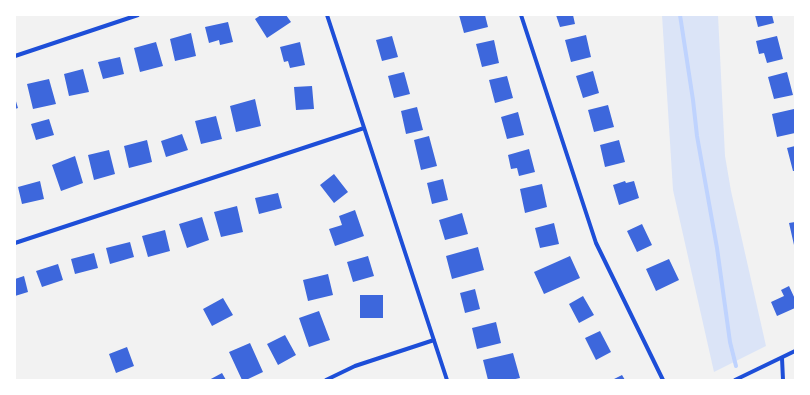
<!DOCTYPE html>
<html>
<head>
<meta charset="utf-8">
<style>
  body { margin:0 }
  #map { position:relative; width:810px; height:395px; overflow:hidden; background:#f2f2f2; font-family:"Alegreya Sans",sans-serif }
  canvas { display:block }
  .frame { position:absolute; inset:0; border:16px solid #fff; pointer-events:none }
</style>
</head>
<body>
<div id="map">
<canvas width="810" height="395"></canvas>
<div class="frame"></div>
</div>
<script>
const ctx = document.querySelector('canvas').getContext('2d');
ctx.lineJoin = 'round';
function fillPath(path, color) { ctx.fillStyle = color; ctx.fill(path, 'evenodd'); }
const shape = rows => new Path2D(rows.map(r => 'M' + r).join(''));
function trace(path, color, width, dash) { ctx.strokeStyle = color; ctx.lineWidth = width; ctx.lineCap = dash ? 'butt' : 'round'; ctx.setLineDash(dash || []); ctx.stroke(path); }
fillPath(shape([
  [662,15,718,15,725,156,731,191,766,346,714,372,673,190]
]), '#dbe4f7');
trace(shape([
  [680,15,693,100,697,136,717,248,730,342,736,366]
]), '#bfd3fe', 4);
fillPath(shape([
  [261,15,286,15,291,22,267,38,255,19],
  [459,15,485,15,488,27,464,33],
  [556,15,573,15,575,24,560,27],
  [755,15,772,15,774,23,758,27],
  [228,22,233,42,220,45,219,40,209,43,205,27],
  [191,33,196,56,175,61,170,39],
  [586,35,591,57,571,62,565,40],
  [392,36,398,57,382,61,376,40],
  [777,36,783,59,767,63,764,53,759,54,756,41],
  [494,40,499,63,482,67,476,44],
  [156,42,163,66,140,72,134,48],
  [300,42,305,65,290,68,288,61,284,62,280,47],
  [120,57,124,74,103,79,98,62],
  [83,69,89,92,69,96,64,74],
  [593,71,599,93,583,98,576,76],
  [404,72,410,94,394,98,388,76],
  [787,72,793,95,774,99,768,77],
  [507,76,513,98,495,103,489,80],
  [49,79,56,104,33,109,27,84],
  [312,86,314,109,296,110,294,87],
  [15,98,18,108,15,109],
  [255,99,261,126,236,132,230,106],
  [608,105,614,127,594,132,588,110],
  [417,107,423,130,406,134,401,111],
  [794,109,795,133,777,137,772,114],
  [518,112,524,135,507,139,501,117],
  [216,116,222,139,201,144,195,121],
  [49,119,54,135,36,140,31,124],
  [182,134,188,150,166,157,161,141],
  [429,136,437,166,421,170,414,140],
  [147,140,152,162,129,168,124,146],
  [619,140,625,162,605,167,600,145],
  [795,146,795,171,793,171,787,148],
  [529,149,535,172,519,176,517,168,511,169,508,155],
  [109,150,115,174,94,180,88,155],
  [75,156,83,183,61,191,52,165],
  [334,174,348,192,334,203,320,185],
  [443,179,448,200,432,204,427,183],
  [40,181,44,199,22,204,18,187],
  [625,181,626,183,634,181,639,198,619,205,613,185],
  [542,184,547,207,525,213,520,189],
  [278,193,282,208,259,214,255,198],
  [237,206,243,232,221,237,214,212],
  [355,210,364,236,335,246,329,229,342,225,339,216],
  [462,213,468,234,445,240,439,220],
  [202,217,209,240,187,248,179,224],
  [795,222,795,245,794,245,789,223],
  [554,223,559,244,540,248,535,228],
  [642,224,652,245,637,252,627,231],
  [165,230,170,251,148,257,142,236],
  [130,242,134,257,110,264,106,248],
  [478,247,484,270,452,279,446,256],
  [94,253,98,268,75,274,71,259],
  [368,256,374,276,353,282,347,262],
  [570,256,580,278,544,294,534,272],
  [669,259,679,280,656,291,646,269],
  [58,264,63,280,42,287,36,271],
  [328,274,333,295,308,301,303,280],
  [24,276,28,292,15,296,15,279],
  [789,286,795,299,795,308,777,316,771,302,784,296,781,290],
  [475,289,480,309,465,313,460,293],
  [360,295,383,295,383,318,360,318],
  [583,296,594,315,579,323,569,304],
  [223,298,233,315,212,326,203,309],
  [319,311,330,340,309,347,299,318],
  [496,322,501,343,477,349,472,328],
  [600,331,611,352,596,360,585,338],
  [285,335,296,355,278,365,267,344],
  [250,343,263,372,246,380,242,380,229,352],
  [127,347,134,366,116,373,109,354],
  [513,353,520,378,511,380,488,380,483,360],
  [222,373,226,380,209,380],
  [622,375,625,380,612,380]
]), '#3d67dc');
trace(shape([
  [327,15,447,380],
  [521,15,596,243,663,380],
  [15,56,138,15],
  [15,243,364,128],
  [782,358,783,380],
  [326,380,355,366,434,340],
  [735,380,795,351]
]), '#1d4ed8', 4);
</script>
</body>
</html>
